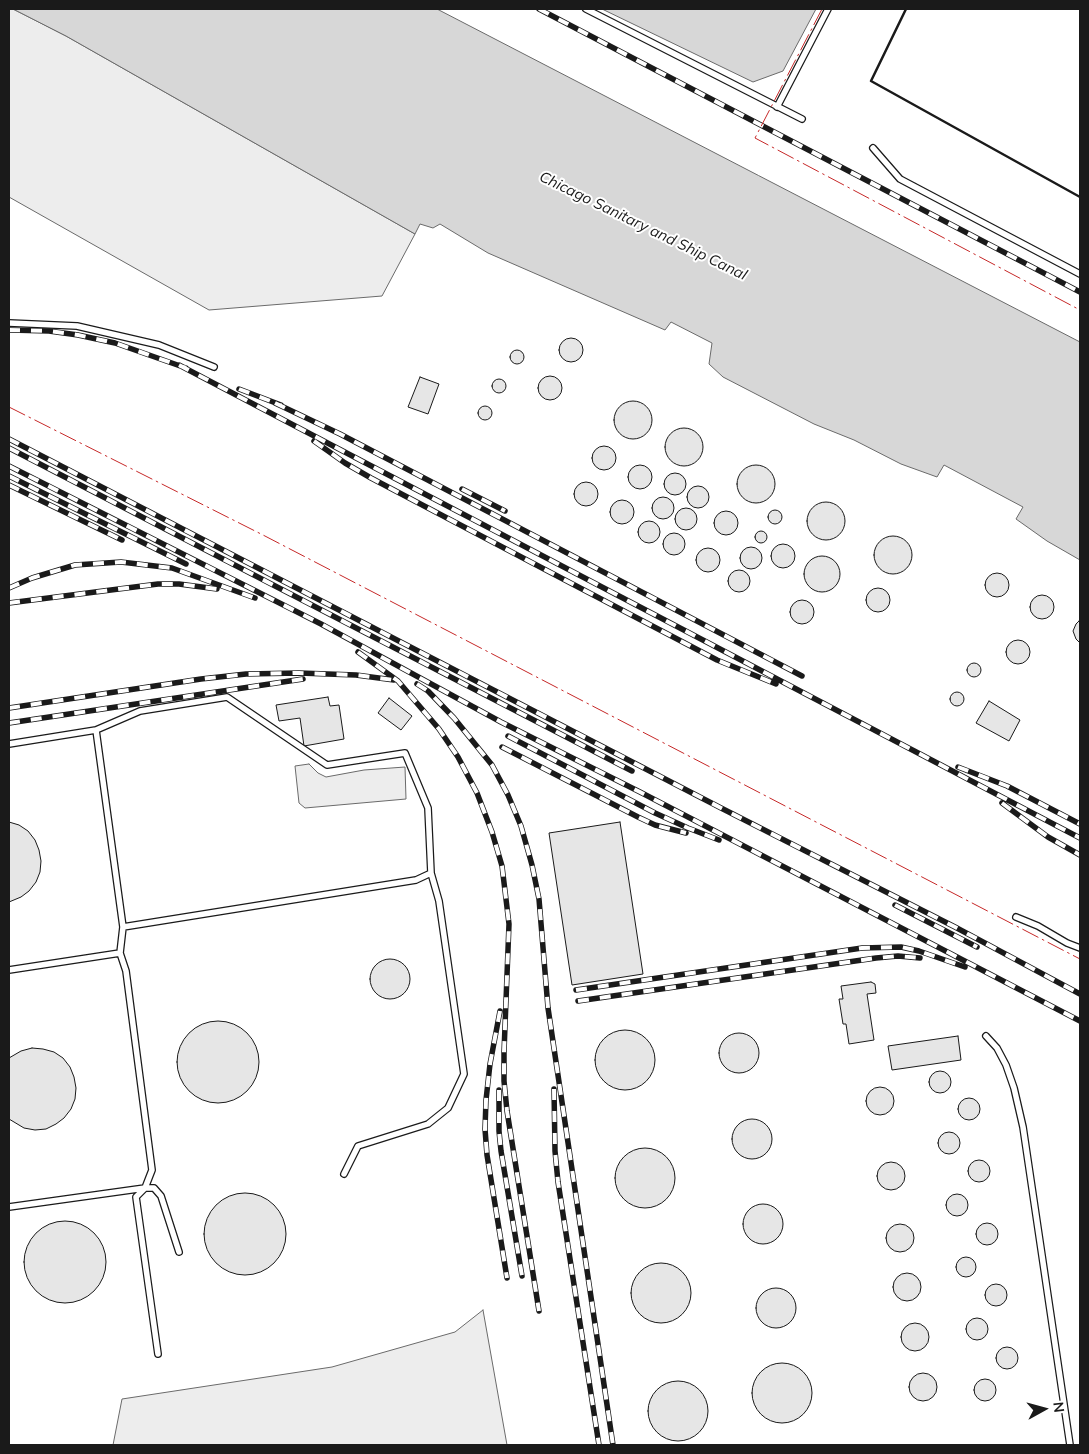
<!DOCTYPE html>
<html>
<head>
<meta charset="utf-8">
<style>
  body { margin:0 }
  #map { position:relative; width:1089px; height:1454px; overflow:hidden; background:#fff; font-family:Mulish,sans-serif }
  canvas { display:block }
  .frame { position:absolute; inset:0; border:10px solid #1a1a1a; pointer-events:none }
  .north { position:absolute; left:1019px; top:1384px; width:50px; height:50px; -webkit-text-stroke:4px #fff; paint-order:stroke; rotate:83deg; font-size:14px; font-weight:700; line-height:20px; text-align:center; color:#1a1a1a }
  .north::after { content:''; display:block; margin:auto; width:18px; height:22px; background:#1a1a1a; clip-path:polygon(50% 0,100% 100%,50% 72%,0 100%) }
</style>
</head>
<body>
<div id="map">
<canvas width="1089" height="1454"></canvas>
<div class="frame"></div>
<div class="north">N</div>
</div>
<script>
const ctx = document.querySelector('canvas').getContext('2d');
ctx.lineJoin = 'round';
function fillPath(path, color) { ctx.fillStyle = color; ctx.fill(path, 'evenodd'); }
const shape = rows => new Path2D(rows.map(r => 'M' + r).join(''));
function trace(path, color, width, dash) { ctx.strokeStyle = color; ctx.lineWidth = width; ctx.lineCap = dash ? 'butt' : 'round'; ctx.setLineDash(dash || []); ctx.stroke(path); }
function label(font, color, halo, rows, align = 'center') {
  ctx.font = font + ' Mulish,sans-serif'; ctx.lineWidth = 4; ctx.setLineDash([]); ctx.textBaseline = 'middle'; ctx.strokeStyle = halo; ctx.fillStyle = color; for (const [text, x, y, turn = 0] of rows) {
    ctx.save(); ctx.translate(x, y); ctx.rotate((+turn || 0) * Math.PI / 180); ctx.textAlign = isNaN(turn) ? turn : align; if (halo) ctx.strokeText(text, 0, 0); ctx.fillText(text, 0, 0); ctx.restore();
  }
}
const built = shape([
  [9,9,13,9,66,36,415,234,382,296,209,310,9,197,9,9],
  [309,764,318,773,326,777,364,770,405,767,406,799,305,808,299,803,295,766,309,764],
  [483,1310,507,1445,113,1445,122,1399,332,1367,455,1332,483,1310]
]);
fillPath(built, '#ededed');
trace(built, '#6a6a6a', 1);
const water = shape([
  [13,9,437,9,1080,342,1080,560,1047,541,1016,519,1023,507,944,465,937,477,901,464,854,440,814,424,723,377,709,364,712,343,671,322,665,330,488,253,440,224,433,228,420,224,415,234,66,36,13,9],
  [602,9,816,9,783,71,753,82,602,9]
]);
fillPath(water, '#d7d7d7');
trace(water, '#6a6a6a', 1);
const building = shape([
  '559 350a12 12 0 1 1 24 0a12 12 0 1 1-24 0Z',
  '510 357a7 7 0 1 1 14 0a7 7 0 1 1-14 0Z',
  '538 388a12 12 0 1 1 24 0a12 12 0 1 1-24 0Z',
  [420,377,439,384,428,414,408,407,420,377],
  '492 386a7 7 0 1 1 14 0a7 7 0 1 1-14 0Z',
  '614 420a19 19 0 1 1 38 0a19 19 0 1 1-38 0Z',
  '478 413a7 7 0 1 1 14 0a7 7 0 1 1-14 0Z',
  '665 447a19 19 0 1 1 38 0a19 19 0 1 1-38 0Z',
  '592 458a12 12 0 1 1 24 0a12 12 0 1 1-24 0Z',
  '737 484a19 19 0 1 1 38 0a19 19 0 1 1-38 0Z',
  '628 477a12 12 0 1 1 24 0a12 12 0 1 1-24 0Z',
  '664 484a11 11 0 1 1 22 0a11 11 0 1 1-22 0Z',
  '574 494a12 12 0 1 1 24 0a12 12 0 1 1-24 0Z',
  '687 497a11 11 0 1 1 22 0a11 11 0 1 1-22 0Z',
  '652 508a11 11 0 1 1 22 0a11 11 0 1 1-22 0Z',
  '610 512a12 12 0 1 1 24 0a12 12 0 1 1-24 0Z',
  '807 521a19 19 0 1 1 38 0a19 19 0 1 1-38 0Z',
  '675 519a11 11 0 1 1 22 0a11 11 0 1 1-22 0Z',
  '768 517a7 7 0 1 1 14 0a7 7 0 1 1-14 0Z',
  '714 523a12 12 0 1 1 24 0a12 12 0 1 1-24 0Z',
  '638 532a11 11 0 1 1 22 0a11 11 0 1 1-22 0Z',
  '755 537a6 6 0 1 1 12 0a6 6 0 1 1-12 0Z',
  '663 544a11 11 0 1 1 22 0a11 11 0 1 1-22 0Z',
  '874 555a19 19 0 1 1 38 0a19 19 0 1 1-38 0Z',
  '771 556a12 12 0 1 1 24 0a12 12 0 1 1-24 0Z',
  '740 558a11 11 0 1 1 22 0a11 11 0 1 1-22 0Z',
  '696 560a12 12 0 1 1 24 0a12 12 0 1 1-24 0Z',
  '804 574a18 18 0 1 1 36 0a18 18 0 1 1-36 0Z',
  '728 581a11 11 0 1 1 22 0a11 11 0 1 1-22 0Z',
  '985 585a12 12 0 1 1 24 0a12 12 0 1 1-24 0Z',
  '866 600a12 12 0 1 1 24 0a12 12 0 1 1-24 0Z',
  '1030 607a12 12 0 1 1 24 0a12 12 0 1 1-24 0Z',
  '790 612a12 12 0 1 1 24 0a12 12 0 1 1-24 0Z',
  [1079,621,1080,621,1080,643,1076,639,1073,631,1076,624,1079,621],
  '1006 652a12 12 0 1 1 24 0a12 12 0 1 1-24 0Z',
  '967 670a7 7 0 1 1 14 0a7 7 0 1 1-14 0Z',
  '950 699a7 7 0 1 1 14 0a7 7 0 1 1-14 0Z',
  [328,697,330,706,339,705,344,739,304,746,300,718,279,721,276,705,328,697],
  [389,698,412,716,401,730,378,713,389,698],
  [989,701,1020,720,1009,741,976,723,989,701],
  [9,822,19,825,28,831,35,840,39,850,41,861,40,872,36,882,29,891,21,897,9,902,9,822],
  [620,822,643,974,572,985,549,833,620,822],
  '370 979a20 20 0 1 1 40 0a20 20 0 1 1-40 0Z',
  [871,982,875,984,876,993,867,994,874,1040,849,1044,846,1024,843,1024,839,999,843,999,841,986,871,982],
  '177 1062a41 41 0 1 1 82 0a41 41 0 1 1-82 0Z',
  '595 1060a30 30 0 1 1 60 0a30 30 0 1 1-60 0Z',
  '719 1053a20 20 0 1 1 40 0a20 20 0 1 1-40 0Z',
  [958,1036,961,1060,892,1070,888,1046,958,1036],
  [32,1048,43,1049,54,1052,63,1058,70,1067,74,1077,76,1088,75,1099,71,1109,64,1118,56,1124,46,1129,35,1130,24,1128,9,1119,9,1058,21,1051,32,1048],
  '929 1082a11 11 0 1 1 22 0a11 11 0 1 1-22 0Z',
  '866 1101a14 14 0 1 1 28 0a14 14 0 1 1-28 0Z',
  '958 1109a11 11 0 1 1 22 0a11 11 0 1 1-22 0Z',
  '732 1139a20 20 0 1 1 40 0a20 20 0 1 1-40 0Z',
  '938 1143a11 11 0 1 1 22 0a11 11 0 1 1-22 0Z',
  '615 1178a30 30 0 1 1 60 0a30 30 0 1 1-60 0Z',
  '968 1171a11 11 0 1 1 22 0a11 11 0 1 1-22 0Z',
  '877 1176a14 14 0 1 1 28 0a14 14 0 1 1-28 0Z',
  '204 1234a41 41 0 1 1 82 0a41 41 0 1 1-82 0Z',
  '946 1205a11 11 0 1 1 22 0a11 11 0 1 1-22 0Z',
  '743 1224a20 20 0 1 1 40 0a20 20 0 1 1-40 0Z',
  '24 1262a41 41 0 1 1 82 0a41 41 0 1 1-82 0Z',
  '976 1234a11 11 0 1 1 22 0a11 11 0 1 1-22 0Z',
  '886 1238a14 14 0 1 1 28 0a14 14 0 1 1-28 0Z',
  '956 1267a10 10 0 1 1 20 0a10 10 0 1 1-20 0Z',
  '631 1293a30 30 0 1 1 60 0a30 30 0 1 1-60 0Z',
  '893 1287a14 14 0 1 1 28 0a14 14 0 1 1-28 0Z',
  '985 1295a11 11 0 1 1 22 0a11 11 0 1 1-22 0Z',
  '756 1308a20 20 0 1 1 40 0a20 20 0 1 1-40 0Z',
  '966 1329a11 11 0 1 1 22 0a11 11 0 1 1-22 0Z',
  '901 1337a14 14 0 1 1 28 0a14 14 0 1 1-28 0Z',
  '996 1358a11 11 0 1 1 22 0a11 11 0 1 1-22 0Z',
  '752 1393a30 30 0 1 1 60 0a30 30 0 1 1-60 0Z',
  '909 1387a14 14 0 1 1 28 0a14 14 0 1 1-28 0Z',
  '974 1390a11 11 0 1 1 22 0a11 11 0 1 1-22 0Z',
  '648 1411a30 30 0 1 1 60 0a30 30 0 1 1-60 0Z'
]);
fillPath(building, '#e6e6e6');
trace(building, '#1a1a1a', 1);
const service = shape([
  [586,9,802,119],
  [777,107,828,9],
  [873,148,900,179,1080,274],
  [9,323,77,326,159,345,214,367],
  [96,730,123,927,120,953,126,971,152,1170,145,1188,136,1197,158,1354],
  [9,744,96,730,140,711,227,697,327,765,405,753,428,808,431,873,439,901,464,1074,448,1108,428,1124,358,1146,344,1174],
  [1016,917,1038,926,1067,943,1080,948],
  [123,927,416,880,431,873],
  [9,970,120,953],
  [986,1036,997,1048,1006,1065,1014,1088,1023,1127,1070,1445],
  [9,1207,145,1188,154,1188,161,1196,179,1252]
]);
trace(service, '#1a1a1a', 8);
trace(service, '#fff', 5.5);
const rail = shape([
  [539,9,1080,292],
  [9,330,49,331,78,335,115,343,186,368],
  [179,365,1080,838],
  [239,389,281,405],
  [275,403,340,434,802,676],
  [9,439,723,809,955,927,1080,994],
  [314,441,345,463,371,478,717,660,776,684],
  [9,448,632,771],
  [9,466,321,624,501,722,640,792,1080,1021],
  [9,476,186,564],
  [9,485,122,540],
  [462,489,505,511],
  [9,588,32,578,75,565,121,562,172,568,255,598],
  [9,603,158,584,179,584,217,589],
  [358,652,398,681,439,729,458,757,477,793,492,832,502,866,509,924,504,1052,504,1081,507,1111,539,1311],
  [417,684,428,691,454,718,492,765,508,795,521,826,532,865,539,899,548,1008,613,1445],
  [9,708,201,679,246,674,299,673,356,675,394,680],
  [9,723,303,679],
  [508,736,655,813,688,828,719,840],
  [502,747,638,817,655,825,686,833],
  [958,767,1007,786,1080,824],
  [1002,803,1048,837,1080,855],
  [895,905,977,947],
  [576,990,862,948,901,947,919,951,965,967],
  [578,1001,876,958,898,956,920,958],
  [500,1011,490,1064,486,1100,485,1129,487,1155,507,1278],
  [554,1089,555,1151,558,1182,599,1445],
  [499,1090,499,1131,501,1151,522,1276]
]);
trace(rail, '#1a1a1a', 5.5);
trace(rail, '#fff', 4, [11]);
trace(shape([
  [906,9,871,81,1080,197]
]), '#1a1a1a', 2.5);
trace(shape([
  [822,9,755,138,1080,310],
  [9,407,263,535,1080,959]
]), '#c62828', 1, [18, 4, 2.5, 4]);
label('italic 15px', '#1a1a1a', '#fff', [
  ["Chicago Sanitary and Ship Canal",643,226,26]
]);
</script>
</body>
</html>
